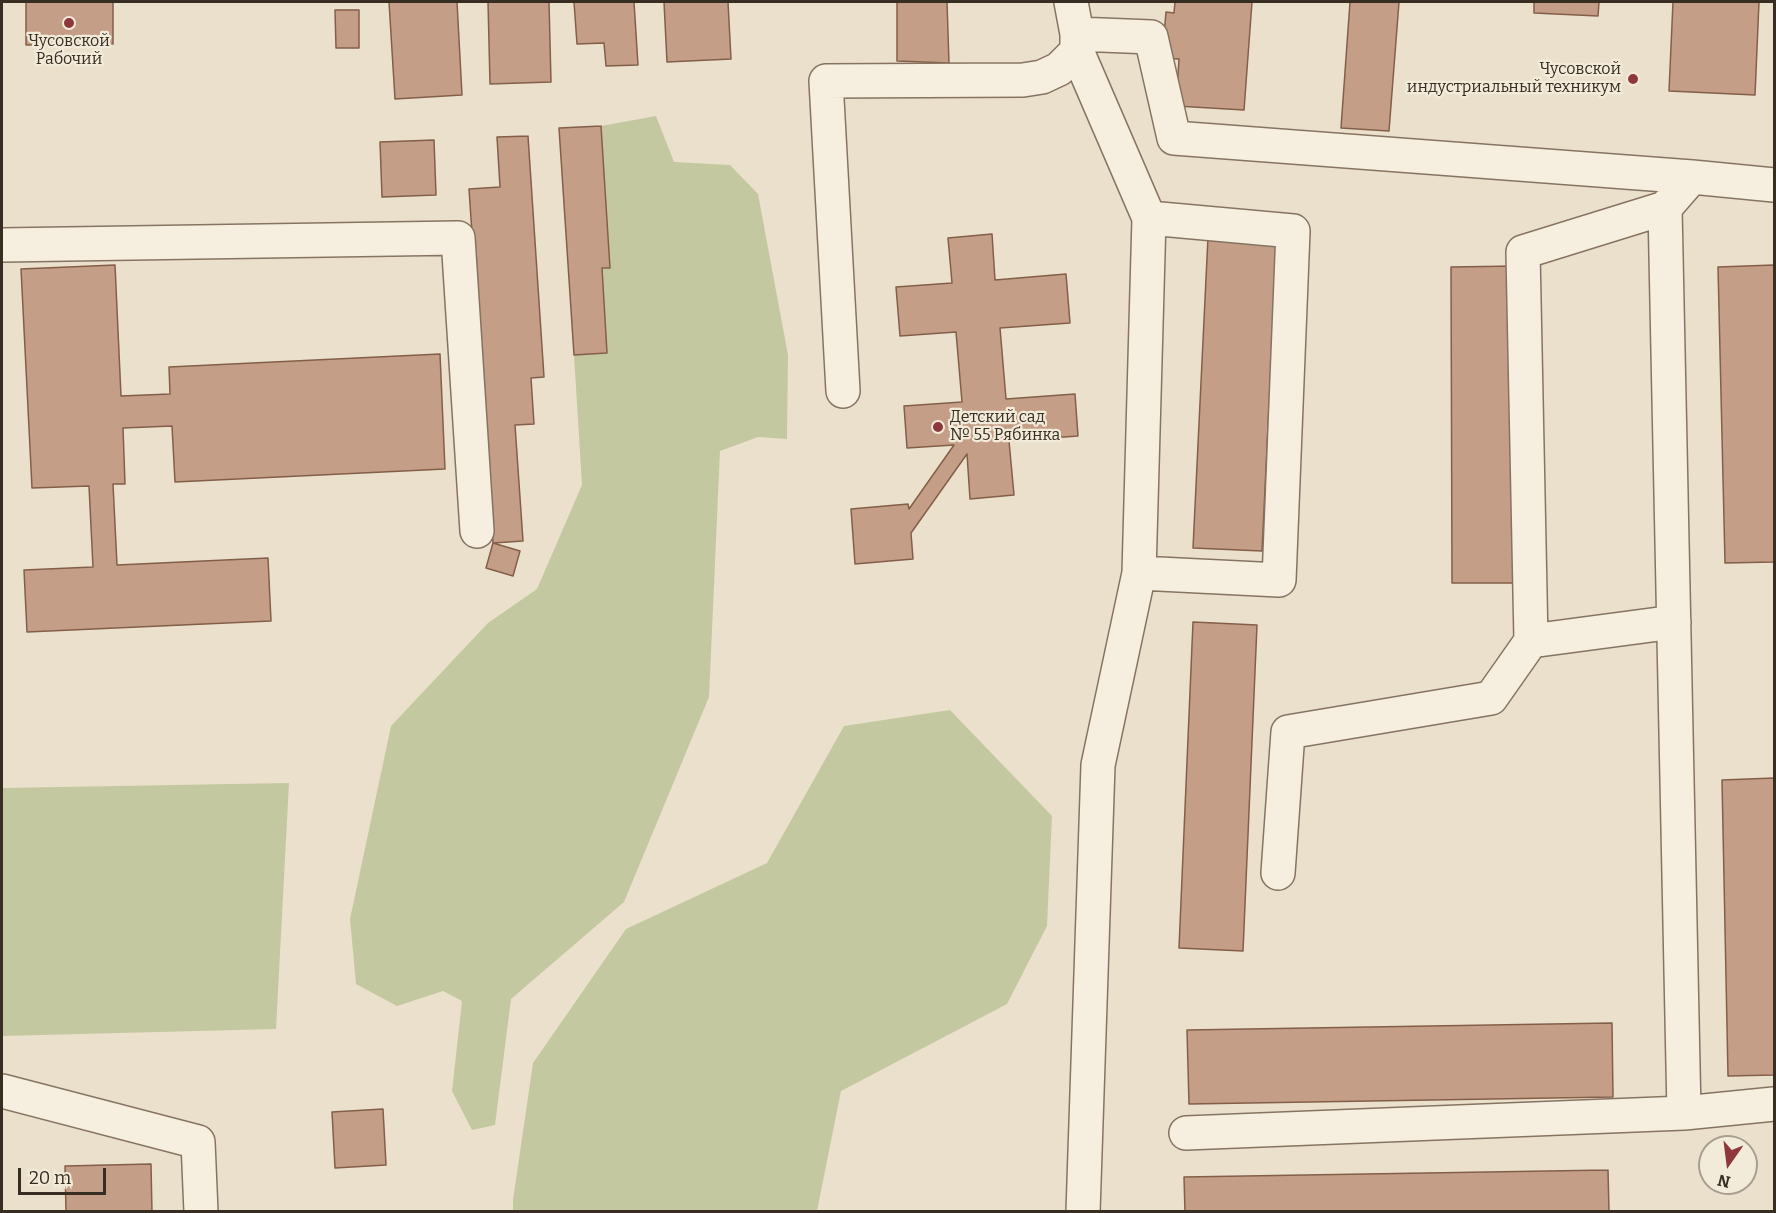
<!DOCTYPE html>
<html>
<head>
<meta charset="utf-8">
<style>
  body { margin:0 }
  #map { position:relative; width:1776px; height:1213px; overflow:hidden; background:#ebe0cc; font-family:Bitter,serif }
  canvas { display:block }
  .frame { position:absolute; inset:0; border:3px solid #382d23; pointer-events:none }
  .north { position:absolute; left:1698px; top:1135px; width:60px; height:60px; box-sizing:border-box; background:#f3ebda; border:2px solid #a89f91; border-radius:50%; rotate:194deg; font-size:16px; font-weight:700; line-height:24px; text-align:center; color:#382d23 }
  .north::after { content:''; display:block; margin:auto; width:21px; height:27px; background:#8f383b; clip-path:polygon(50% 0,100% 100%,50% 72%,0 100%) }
  .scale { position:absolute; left:18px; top:1168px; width:88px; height:27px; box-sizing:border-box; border:3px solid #382d23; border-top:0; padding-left:8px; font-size:18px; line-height:21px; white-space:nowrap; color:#382d23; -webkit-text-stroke:4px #f3ebda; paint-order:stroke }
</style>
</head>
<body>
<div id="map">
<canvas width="1776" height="1213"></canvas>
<div class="frame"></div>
<div class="north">N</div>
<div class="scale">20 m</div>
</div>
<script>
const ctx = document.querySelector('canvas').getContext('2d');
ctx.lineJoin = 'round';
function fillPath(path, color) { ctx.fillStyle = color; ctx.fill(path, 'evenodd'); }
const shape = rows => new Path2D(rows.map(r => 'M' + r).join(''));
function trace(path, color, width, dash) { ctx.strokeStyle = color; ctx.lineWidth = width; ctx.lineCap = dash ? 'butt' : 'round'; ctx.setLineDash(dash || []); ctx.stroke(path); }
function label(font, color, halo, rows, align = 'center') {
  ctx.font = font + ' Bitter,serif'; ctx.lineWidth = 4.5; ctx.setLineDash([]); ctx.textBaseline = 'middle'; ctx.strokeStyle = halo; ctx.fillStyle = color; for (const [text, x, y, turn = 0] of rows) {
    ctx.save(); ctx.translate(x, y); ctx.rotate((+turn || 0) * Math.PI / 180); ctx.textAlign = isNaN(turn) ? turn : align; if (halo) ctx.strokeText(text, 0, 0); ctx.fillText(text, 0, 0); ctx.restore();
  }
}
fillPath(shape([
  [656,116,674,162,730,165,758,194,788,355,787,439,758,437,720,451,709,697,624,902,511,999,495,1125,472,1130,452,1091,462,1001,443,991,397,1006,356,984,350,919,391,726,488,623,537,589,582,485,574,355,607,352,602,268,610,267,601,126],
  [950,710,1052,816,1047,926,1007,1004,841,1091,817,1211,513,1211,513,1200,533,1063,626,929,767,863,844,726],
  [289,783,276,1029,2,1036,2,788]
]), '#c4c8a0');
const building = shape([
  [26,2,113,2,113,44,26,45,26,2],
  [389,2,457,2,462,95,395,99,389,2],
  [488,2,549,2,551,82,490,84,488,2],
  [574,2,634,2,638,65,606,66,604,43,577,44,574,2],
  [664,2,728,2,731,59,667,62,664,2],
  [897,2,947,2,949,63,897,61,897,2],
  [1175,2,1252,2,1244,110,1176,106,1179,59,1162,58,1166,12,1174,13,1175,2],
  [1350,2,1399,2,1389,131,1341,128,1350,2],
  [1534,2,1599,2,1598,16,1534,13,1534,2],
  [1673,2,1759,2,1755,95,1669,91,1673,2],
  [335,10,359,10,359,48,336,48,335,10],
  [601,126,610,268,602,268,607,353,574,355,559,128,601,126],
  [528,136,544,377,531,378,534,424,515,425,523,541,493,543,469,189,500,187,497,137,528,136],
  [434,140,436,195,382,197,380,142,434,140],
  [992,234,995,280,1066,274,1070,323,1000,328,1006,399,1075,394,1078,436,1009,441,1014,495,970,499,967,454,911,533,913,559,855,564,851,509,908,504,909,509,954,445,907,448,904,406,962,402,956,332,900,336,896,287,952,283,948,238,992,234],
  [1208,237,1277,241,1262,551,1193,548,1208,237],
  [115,265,121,396,170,394,169,367,440,354,445,469,175,482,172,426,123,428,125,484,113,484,117,565,268,558,271,621,27,632,24,570,93,567,89,486,32,488,21,269,115,265],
  [1774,265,1774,562,1725,563,1718,267,1774,265],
  [1516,266,1517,583,1452,583,1451,267,1516,266],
  [493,543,520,551,513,576,486,568,493,543],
  [1193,622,1257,625,1243,951,1179,948,1193,622],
  [1774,778,1774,1075,1728,1076,1722,780,1774,778],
  [1612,1023,1613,1097,1189,1104,1187,1030,1612,1023],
  [383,1109,386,1165,335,1168,332,1112,383,1109],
  [151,1164,152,1212,66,1212,65,1166,151,1164],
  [1608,1170,1609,1212,1185,1212,1184,1177,1608,1170]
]);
fillPath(building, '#c49e86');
trace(building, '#835f4a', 1.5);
const minor = shape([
  [1071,2,1077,34,1077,51,1149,218,1139,573,1098,765,1083,1212],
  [1077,34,1151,37,1174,138,1692,177],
  [1665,208,1684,1113],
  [2,245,458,238,477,531],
  [843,391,826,81,1023,80,1042,77,1059,69,1077,51],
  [1139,573,1279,580,1293,231,1149,218],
  [1531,641,1674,622],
  [1278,873,1288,732,1491,698,1531,641,1523,252,1665,208,1692,177,1774,185],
  [2,1091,198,1142,201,1212],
  [1186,1133,1684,1113,1774,1104]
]);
trace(minor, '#867461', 36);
trace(minor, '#f6eede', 33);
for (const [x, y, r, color] of [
  [69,23,6,"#8f383b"],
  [1633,79,6,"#8f383b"],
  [938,427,6,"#8f383b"]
]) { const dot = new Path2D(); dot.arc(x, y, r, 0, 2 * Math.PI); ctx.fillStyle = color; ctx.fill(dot); trace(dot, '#f3ebda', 2); }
label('16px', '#382d23', '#f3ebda', [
  ["Чусовской",69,42],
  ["Рабочий",69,60],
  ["Чусовской",1621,70,"right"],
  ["индустриальный техникум",1621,88,"right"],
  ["Детский сад",950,418,"left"],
  ["№ 55 Рябинка",950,436,"left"]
]);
</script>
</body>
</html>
